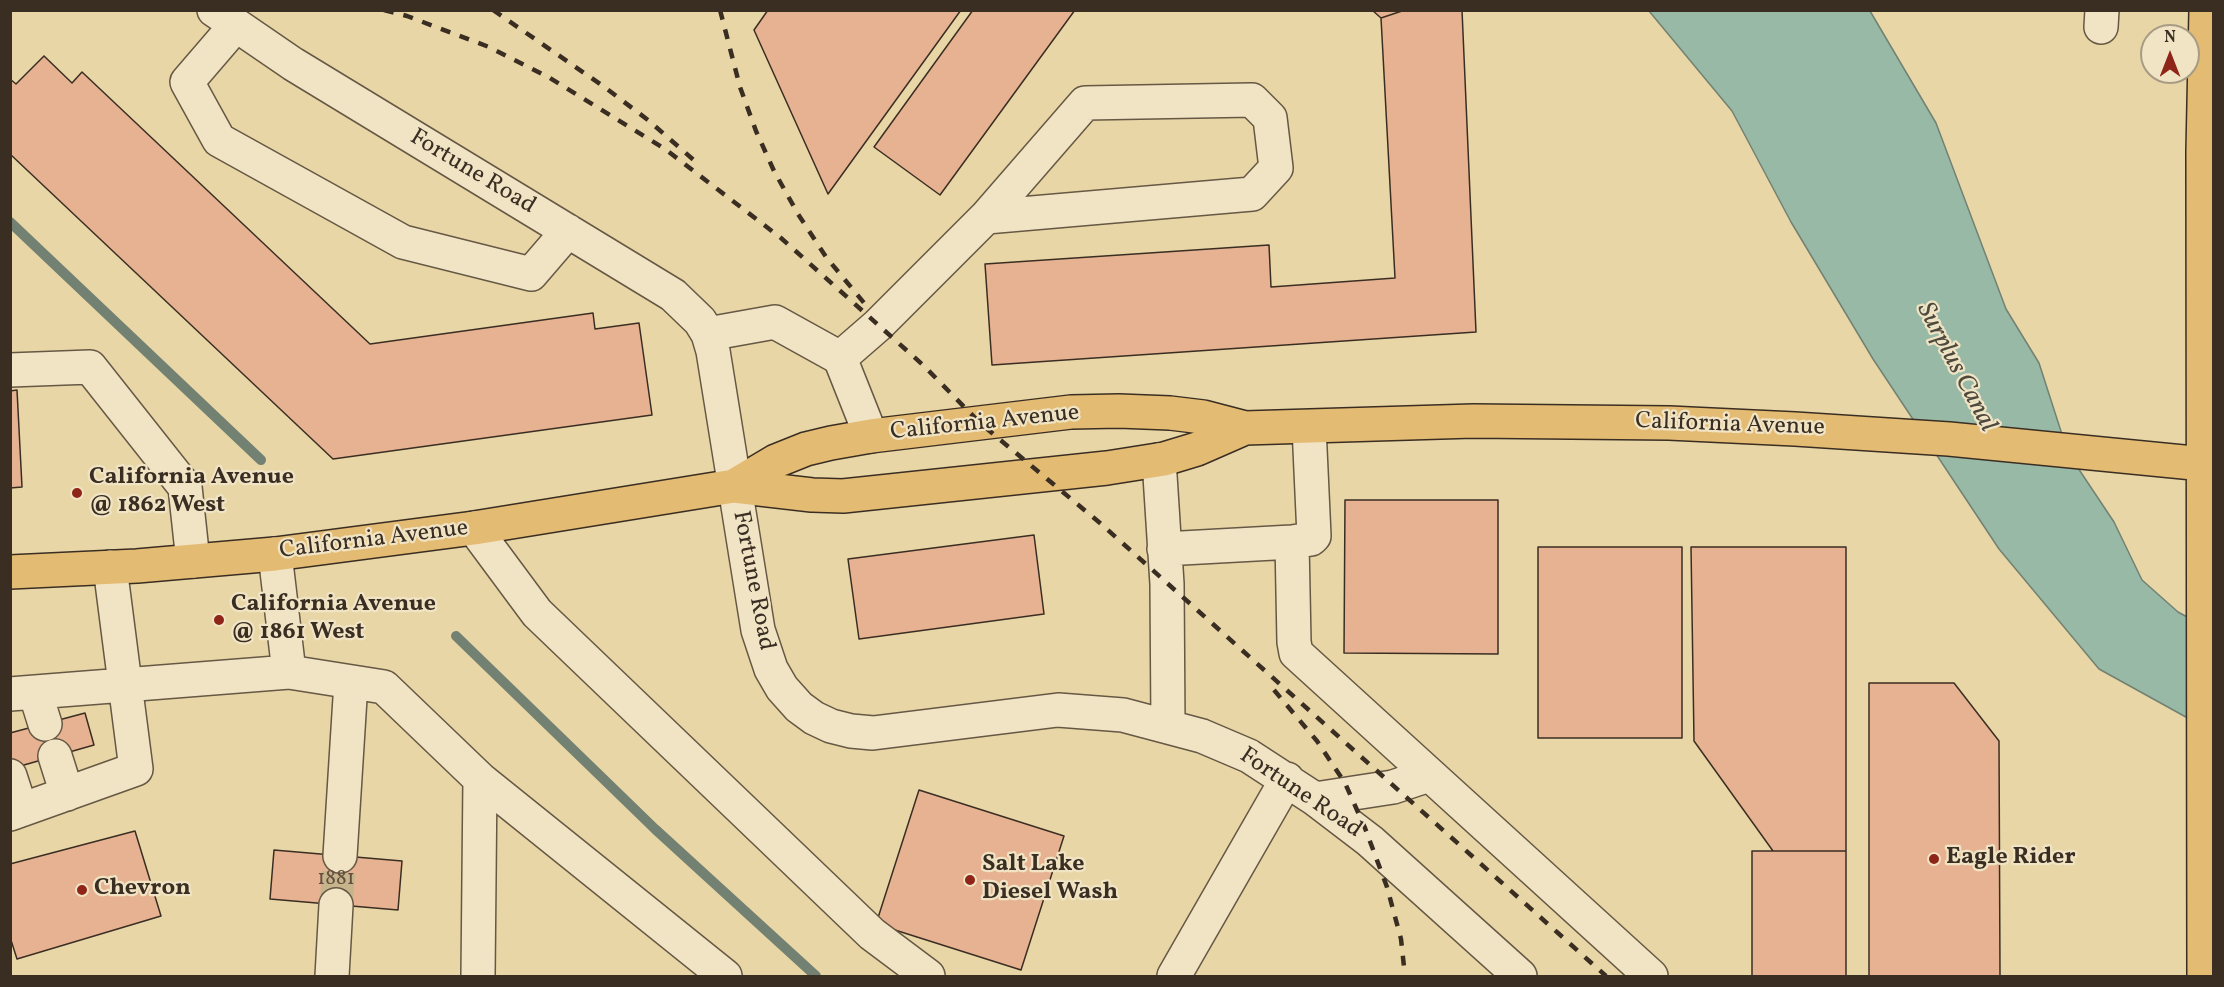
<!DOCTYPE html>
<html>
<head>
<meta charset="utf-8">
<style>
  body { margin:0 }
  #map { position:relative; width:2224px; height:987px; overflow:hidden; background:#e8d6a6; font-family:Vollkorn,serif }
  canvas { display:block }
  .frame { position:absolute; inset:0; border:12px solid #3a2e23; pointer-events:none }
  .north { position:absolute; left:2140px; top:24px; width:60px; height:60px; box-sizing:border-box; background:#f0e4c5; border:2px solid #a79b84; border-radius:50%; rotate:0deg; font-size:16px; font-weight:700; line-height:24px; text-align:center; color:#3a2e23 }
  .north::after { content:''; display:block; margin:auto; width:21px; height:27px; background:#8f2418; clip-path:polygon(50% 0,100% 100%,50% 72%,0 100%) }
</style>
</head>
<body>
<div id="map">
<canvas width="2224" height="987"></canvas>
<div class="frame"></div>
<div class="north">N</div>
</div>
<script>
const ctx = document.querySelector('canvas').getContext('2d');
ctx.lineJoin = 'round';
function fillPath(path, color) { ctx.fillStyle = color; ctx.fill(path, 'evenodd'); }
const shape = rows => new Path2D(rows.map(r => 'M' + r).join(''));
function trace(path, color, width, dash) { ctx.strokeStyle = color; ctx.lineWidth = width; ctx.lineCap = dash ? 'butt' : 'round'; ctx.setLineDash(dash || []); ctx.stroke(path); }
function label(font, color, halo, rows, align = 'center') {
  ctx.font = font + ' Vollkorn,serif'; ctx.lineWidth = 4.5; ctx.setLineDash([]); ctx.textBaseline = 'middle'; ctx.strokeStyle = halo; ctx.fillStyle = color; for (const [text, x, y, turn = 0] of rows) {
    ctx.save(); ctx.translate(x, y); ctx.rotate((+turn || 0) * Math.PI / 180); ctx.textAlign = isNaN(turn) ? turn : align; if (halo) ctx.strokeText(text, 0, 0); ctx.fillText(text, 0, 0); ctx.restore();
  }
}
const water = shape([
  [1649,11,1870,11,1936,123,2006,309,2039,363,2068,453,2114,522,2142,580,2178,612,2213,631,2213,732,2099,669,1999,549,1873,359,1791,222,1732,111,1649,11]
]);
fillPath(water, '#97b9a6');
trace(water, '#728172', 1.5);
trace(shape([
  [10,222,261,460],
  [456,636,655,829,816,976]
]), '#728172', 10);
const building = shape([
  [768,10,961,10,828,194,754,30,768,10],
  [973,10,1075,10,940,195,874,147,973,10],
  [1372,10,1405,10,1381,18,1372,10],
  [1405,10,1462,10,1476,332,992,365,985,264,1269,245,1271,287,1395,278,1381,18,1405,10],
  [44,56,72,83,82,72,370,344,593,313,595,329,639,323,652,415,333,459,10,154,10,79,16,84,44,56],
  [17,390,22,487,10,488,10,391,17,390],
  [1345,500,1498,500,1498,654,1344,653,1345,500],
  [1034,535,1044,614,859,639,848,559,1034,535],
  [1538,547,1682,547,1682,738,1538,738,1538,547],
  [1691,547,1846,547,1846,852,1846,851,1773,851,1694,741,1691,547],
  [1869,683,1954,683,1999,741,2000,976,1869,976,1869,683],
  [85,713,94,745,10,769,10,733,85,713],
  [919,790,1064,836,1021,970,876,924,919,790],
  [135,831,161,916,17,959,10,937,10,864,135,831],
  [274,850,402,861,398,910,270,899,274,850],
  [1752,851,1846,851,1846,976,1752,976,1752,851]
]);
fillPath(building, '#e7b291');
trace(building, '#3a2e23', 1.5);
trace(shape([
  [336,905,340,856]
]), '#c5b48c', 33, [33, 16]);
const minor = shape([
  [214,10,293,64,673,295,700,321,708,334,713,351,758,630,771,669,782,688,799,707,814,718,831,726,851,731,873,733,1058,710,1123,715,1202,736,1249,756,1315,799,1370,841,1520,976],
  [236,25,187,82,219,140,403,242,531,274,568,231],
  [2101,27,2102,10],
  [708,334,775,322,840,358,871,436],
  [840,358,878,325,986,217,1252,194,1276,168,1270,118,1252,100,1085,103,986,217],
  [10,370,90,367,185,487,193,561],
  [1159,460,1167,584,1168,726],
  [474,528,537,613,872,934,928,976],
  [1292,542,1294,642,1296,653,1651,976],
  [1164,549,1292,542,1311,539,1314,536,1309,427],
  [275,554,289,672,384,687,480,779,478,976],
  [35,692,45,724],
  [10,694,289,672],
  [55,756,67,794],
  [10,776,21,810],
  [480,779,725,976],
  [1315,799,1393,787,1429,775],
  [10,814,136,769,110,567],
  [340,856,351,682],
  [332,976,336,905],
  [1174,976,1287,779]
]);
const major = shape([
  [734,486,776,461,806,449,831,443,871,436,1071,412,1119,411,1170,413,1203,417,1245,428,1473,421,1669,423,1795,429,1949,439,2214,465],
  [10,572,137,566,275,554,474,528,734,486,812,495,843,496,1107,468,1164,459,1197,449,1245,428],
  [2204,976,2203,151,2206,10]
]);
trace(minor, '#665844', 36);
trace(major, '#3a2e23', 36);
trace(minor, '#f0e4c5', 33);
trace(major, '#e4bb73', 33);
trace(shape([
  [384,10,407,16,489,47,550,78,665,149,781,238,923,365,980,423,1100,523,1606,976],
  [493,10,603,86,648,120,696,162],
  [720,10,740,87,756,131,774,171,798,214,826,257,865,304],
  [1274,690,1317,741,1345,783,1365,828,1387,887,1401,939,1405,976]
]), '#3a2e23', 4.5, [10, 10]);
for (const [x, y, r, color] of [
  [77,493,6,"#8f2418"],
  [219,620,6,"#8f2418"],
  [1934,859,6,"#8f2418"],
  [970,880,6,"#8f2418"],
  [82,890,6,"#8f2418"]
]) { const dot = new Path2D(); dot.arc(x, y, r, 0, 2 * Math.PI); ctx.fillStyle = color; ctx.fill(dot); trace(dot, '#f0e4c5', 2); }
label('21px', '#654f3e', null, [
  ["1881",336,880]
]);
label('24px', '#3a2e23', '#f0e4c5', [
  ["Fortune Road",472,173,31],
  ["California Avenue",985,424,-6],
  ["California Avenue",1730,426,2],
  ["California Avenue",374,541,-7],
  ["Fortune Road",752,581,79],
  ["Fortune Road",1300,794,34]
]);
label('bold 24px', '#3a2e23', '#f0e4c5', [
  ["California Avenue",89,479],
  ["@ 1862 West",89,507],
  ["California Avenue",231,606],
  ["@ 1861 West",231,634],
  ["Eagle Rider",1946,859],
  ["Salt Lake",982,866],
  ["Diesel Wash",982,894],
  ["Chevron",94,890]
], 'left');
label('italic 26px', '#4d4a3d', '#f0e4c5', [
  ["Surplus Canal",1955,368,62]
]);
</script>
</body>
</html>
